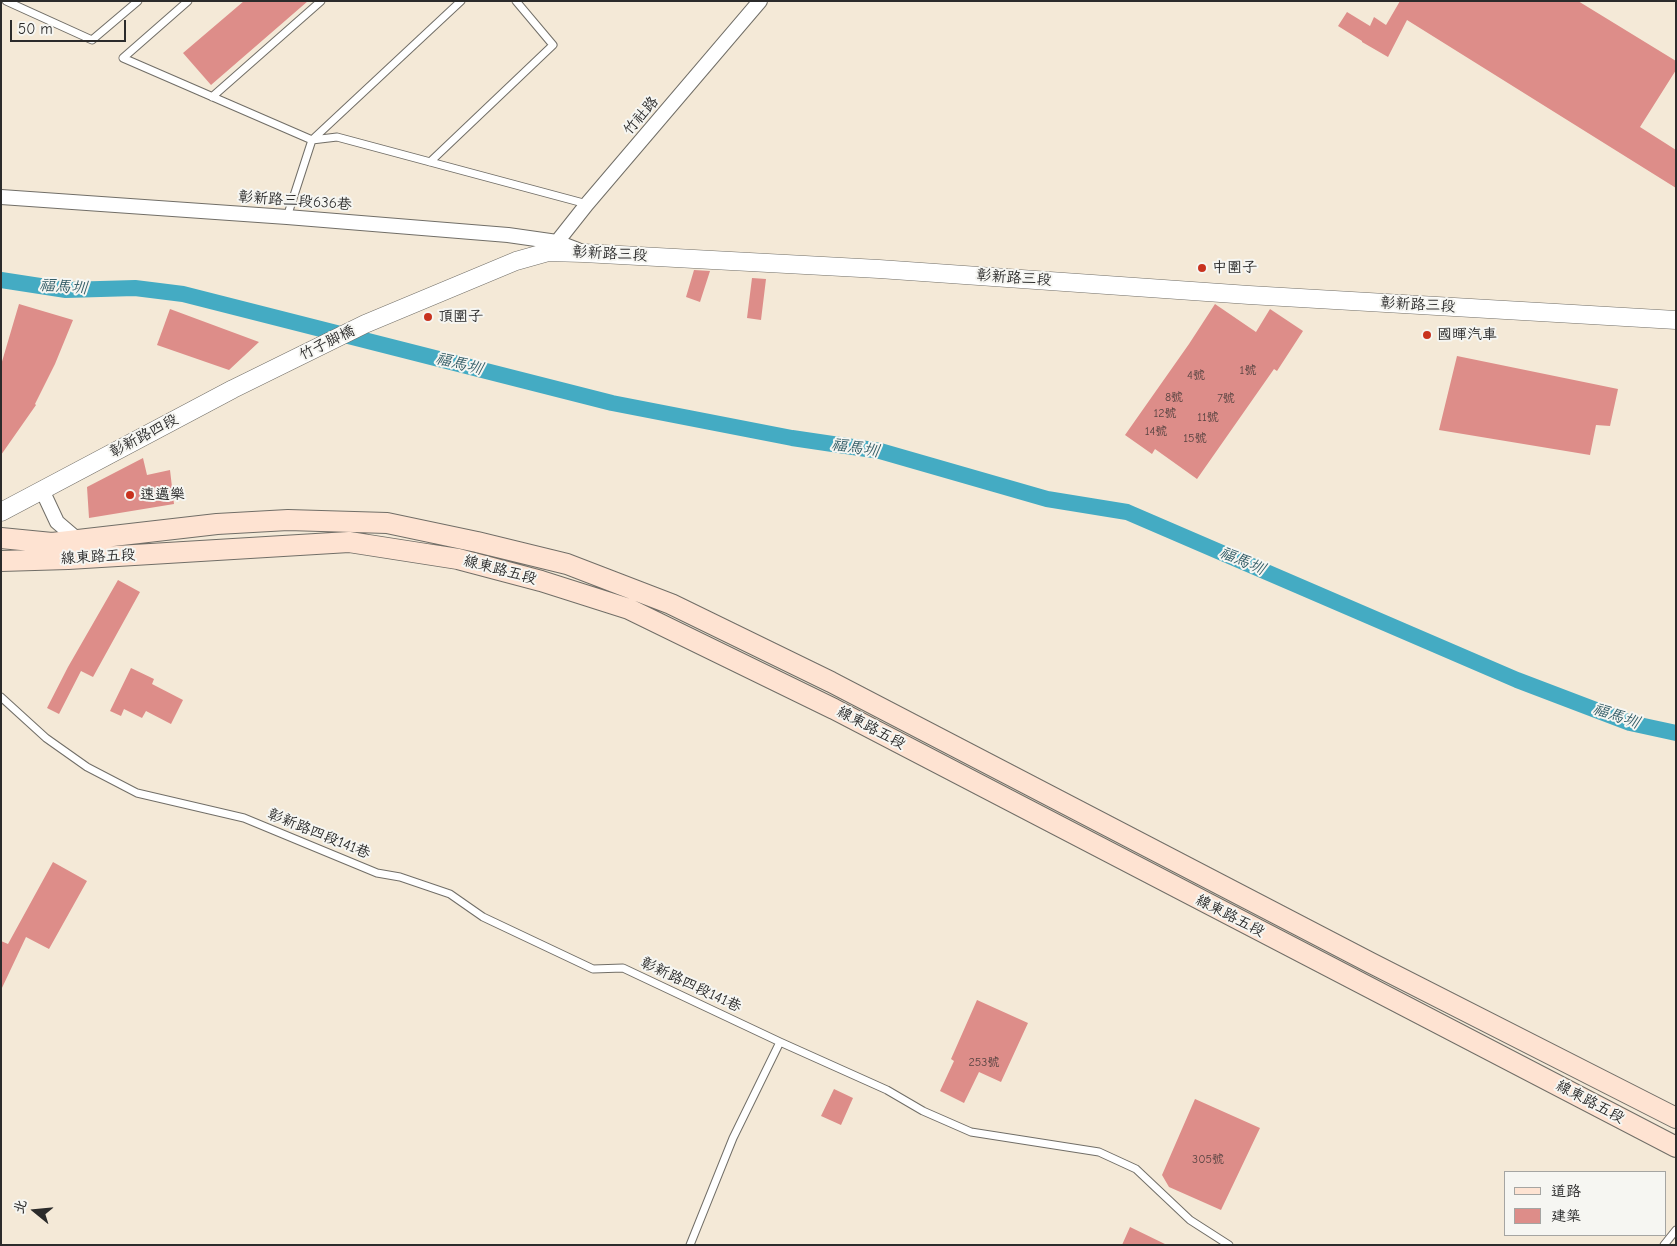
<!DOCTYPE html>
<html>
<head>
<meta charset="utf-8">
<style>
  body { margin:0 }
  #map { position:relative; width:1677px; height:1246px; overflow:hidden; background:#f4e9d7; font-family:"Comic Neue","LXGW WenKai TC",sans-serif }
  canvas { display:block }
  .frame { position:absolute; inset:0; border:2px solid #2b2b2b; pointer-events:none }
  .legend { position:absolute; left:1504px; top:1171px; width:162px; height:65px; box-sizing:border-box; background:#f6f6f2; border:1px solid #a5a5a2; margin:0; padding:6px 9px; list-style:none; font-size:15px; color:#2b2b2b }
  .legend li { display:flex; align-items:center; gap:10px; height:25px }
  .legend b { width:25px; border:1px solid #a5a5a2 }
  .north { position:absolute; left:10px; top:1186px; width:50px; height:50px; -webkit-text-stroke:4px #f6f6f2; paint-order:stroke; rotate:287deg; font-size:14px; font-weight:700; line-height:20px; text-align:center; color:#2b2b2b }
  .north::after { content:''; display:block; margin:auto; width:18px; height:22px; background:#2b2b2b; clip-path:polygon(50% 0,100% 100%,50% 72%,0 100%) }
  .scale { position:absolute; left:10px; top:20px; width:116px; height:22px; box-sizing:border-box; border:2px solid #2b2b2b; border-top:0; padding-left:6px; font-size:15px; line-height:18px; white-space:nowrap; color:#2b2b2b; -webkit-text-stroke:4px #f6f6f2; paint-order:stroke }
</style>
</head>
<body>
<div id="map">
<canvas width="1677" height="1246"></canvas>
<div class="frame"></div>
<ul class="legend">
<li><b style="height:6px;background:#fee3d2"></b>道路</li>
<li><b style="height:14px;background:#dd8d89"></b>建築</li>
</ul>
<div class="north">北</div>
<div class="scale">50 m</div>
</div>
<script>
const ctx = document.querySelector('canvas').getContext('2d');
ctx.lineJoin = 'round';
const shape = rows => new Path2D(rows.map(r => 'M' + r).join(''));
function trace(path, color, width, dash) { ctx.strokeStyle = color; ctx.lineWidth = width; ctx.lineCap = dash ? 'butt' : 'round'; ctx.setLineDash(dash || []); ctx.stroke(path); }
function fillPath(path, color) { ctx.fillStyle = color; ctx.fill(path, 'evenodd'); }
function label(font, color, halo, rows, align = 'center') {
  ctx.font = font + ' "Comic Neue","LXGW WenKai TC",sans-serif'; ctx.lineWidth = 4; ctx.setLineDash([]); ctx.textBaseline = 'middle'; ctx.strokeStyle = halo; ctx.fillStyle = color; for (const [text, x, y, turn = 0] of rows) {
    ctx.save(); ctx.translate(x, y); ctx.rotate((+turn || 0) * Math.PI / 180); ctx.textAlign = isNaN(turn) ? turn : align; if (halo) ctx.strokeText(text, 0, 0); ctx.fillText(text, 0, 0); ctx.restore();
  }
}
trace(shape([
  [1,280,66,290,135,288,183,294,612,403,792,438,880,451,1047,499,1127,512,1517,680,1630,723,1676,733]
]), '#44abc3', 16);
fillPath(shape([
  [244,1,308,1,211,85,183,53],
  [1400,1,1578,1,1676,61,1676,70,1640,127,1676,150,1676,188,1407,20,1388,57,1362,42,1362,41,1338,26,1347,12,1370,26,1374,17,1386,25],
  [694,270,710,271,700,302,686,297],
  [752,278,766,279,761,320,747,318],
  [19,304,73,320,55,364,35,404,36,405,1,455,1,365],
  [1215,304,1256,332,1270,309,1303,331,1277,371,1274,369,1197,479,1155,449,1152,454,1125,435,1189,344],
  [170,309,259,342,229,370,157,345],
  [1457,356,1618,389,1610,426,1596,425,1590,455,1439,430],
  [143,458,147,475,170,470,174,504,89,518,87,487],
  [118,580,140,592,93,677,81,671,59,714,47,708,68,667],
  [131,668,154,679,152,684,183,700,171,724,146,711,142,718,124,709,121,716,110,711],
  [53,862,87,881,49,949,26,937,1,990,1,941,8,944],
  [977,1000,1028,1023,1001,1082,979,1072,964,1103,940,1091,954,1061,951,1059],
  [834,1089,853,1098,841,1125,821,1116],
  [1195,1099,1260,1128,1221,1210,1169,1187,1162,1175],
  [1130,1227,1167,1245,1122,1245]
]), '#dd8d89');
const service = shape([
  [6,1,92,40,138,1],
  [188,1,123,58,312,140,337,137,587,204],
  [212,97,321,1],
  [430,162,553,45,516,1],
  [287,217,312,140,461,1],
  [1,697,46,738,87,767,137,793,244,818,377,873,400,877,450,894,483,917,593,969,623,968,780,1042,887,1090,923,1111,971,1132,1099,1152,1136,1169,1190,1220,1229,1245],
  [690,1245,733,1138,780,1042],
  [1664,1245,1676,1230]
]);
const minor = shape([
  [1,197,287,217,508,235,557,242,578,250],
  [553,247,587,204,760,1],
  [42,490,57,522,78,540]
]);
const tertiary = shape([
  [1,512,233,389,365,324,516,261,548,252,583,253,879,269,1249,295,1676,320]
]);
const secondary = shape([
  [1,538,52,543,217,524,288,520,387,523,477,542,567,564,671,604,831,682,1371,963,1676,1118],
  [1,561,68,559,349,542,458,559,541,581,629,609,834,709,1676,1147]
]);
trace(service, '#716e67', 9);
trace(minor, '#716e67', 16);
trace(tertiary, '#716e67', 19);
trace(secondary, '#716e67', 22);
trace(service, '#fff', 7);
trace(minor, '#fff', 14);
trace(tertiary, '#fff', 18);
trace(secondary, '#fee3d2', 20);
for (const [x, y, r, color] of [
  [1202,268,5,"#c8321e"],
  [428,317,5,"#c8321e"],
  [1427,335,5,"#c8321e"],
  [130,495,5,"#c8321e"]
]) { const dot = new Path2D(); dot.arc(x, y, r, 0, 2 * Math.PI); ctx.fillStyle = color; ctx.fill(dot); trace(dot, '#f6f6f2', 2); }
label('12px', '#584442', null, [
  ["1號",1248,371],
  ["4號",1196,376],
  ["8號",1174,398],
  ["7號",1226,399],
  ["12號",1165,414],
  ["11號",1208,418],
  ["14號",1156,432],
  ["15號",1195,439],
  ["253號",984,1063],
  ["305號",1208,1160]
]);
label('15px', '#2b2b2b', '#f6f6f2', [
  ["竹社路",641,116,-49],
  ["彰新路三段636巷",295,201,4],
  ["彰新路三段",610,254,3],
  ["彰新路三段",1014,278,4],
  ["彰新路三段",1418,305,3],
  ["竹子脚橋",327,343,-26],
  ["彰新路四段",144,436,-28],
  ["線東路五段",98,557,-3],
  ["線東路五段",500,570,15],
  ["線東路五段",871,728,28],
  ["彰新路四段141巷",319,834,22],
  ["線東路五段",1230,916,27],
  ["彰新路四段141巷",691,985,25],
  ["線東路五段",1590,1102,28]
]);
label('15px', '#2b2b2b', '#f6f6f2', [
  ["中圍子",1212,268],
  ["頂圍子",438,317],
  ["國暉汽車",1437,335],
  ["速邁樂",140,495]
], 'left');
label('italic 16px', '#355e68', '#f6f6f2', [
  ["福馬圳",63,287,4],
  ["福馬圳",459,364,14],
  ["福馬圳",855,448,9],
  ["福馬圳",1242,561,23],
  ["福馬圳",1616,716,19]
]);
</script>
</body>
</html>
